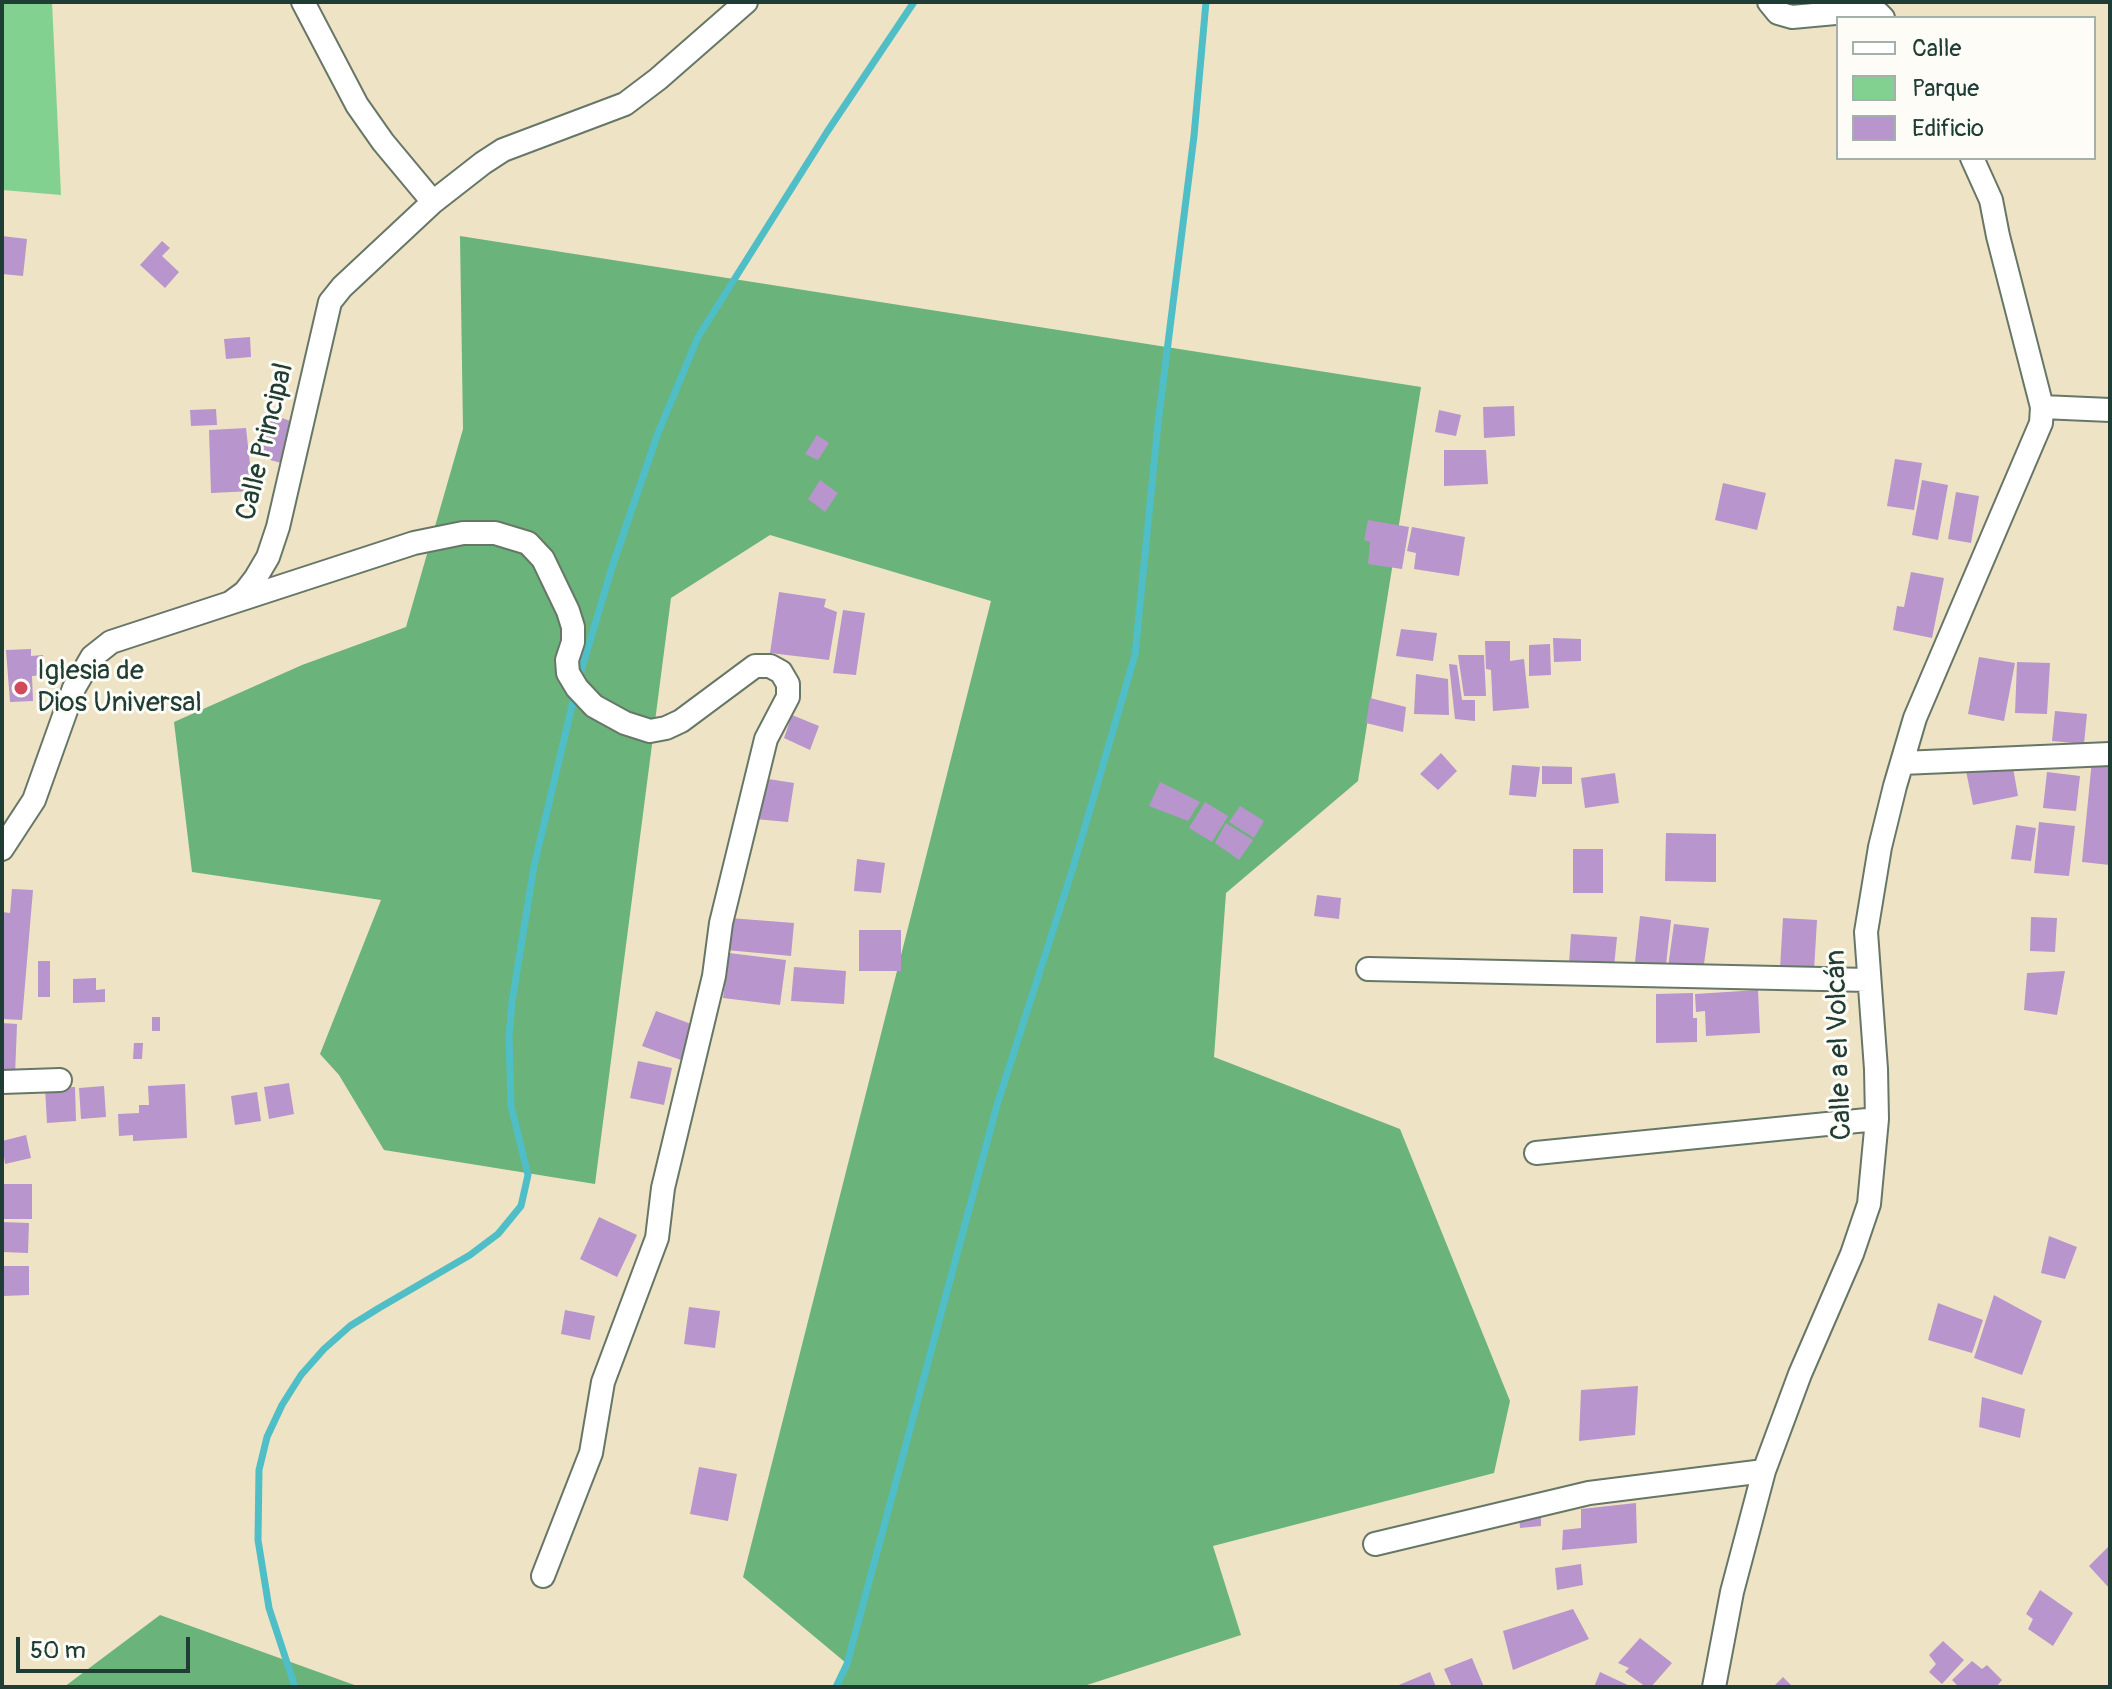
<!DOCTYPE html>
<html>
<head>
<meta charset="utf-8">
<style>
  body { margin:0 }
  #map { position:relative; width:2112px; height:1689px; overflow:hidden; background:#eee4c5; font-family:Pangolin,sans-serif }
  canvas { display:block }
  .frame { position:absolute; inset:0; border:4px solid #1f3d34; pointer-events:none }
  .legend { position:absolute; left:1836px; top:16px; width:260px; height:144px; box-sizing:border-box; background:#fdfcf7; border:2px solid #a4b0a9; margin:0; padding:10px 14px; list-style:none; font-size:24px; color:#1f3d34 }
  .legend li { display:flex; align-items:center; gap:16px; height:40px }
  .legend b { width:40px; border:2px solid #a4b0a9 }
  .scale { position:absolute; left:16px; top:1637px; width:174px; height:36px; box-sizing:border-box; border:4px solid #1f3d34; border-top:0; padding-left:10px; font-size:24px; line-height:28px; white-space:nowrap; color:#1f3d34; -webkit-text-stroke:6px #fdfcf7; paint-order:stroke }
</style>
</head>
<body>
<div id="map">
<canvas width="2112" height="1689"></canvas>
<div class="frame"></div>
<ul class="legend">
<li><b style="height:10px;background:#fff"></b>Calle</li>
<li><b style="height:22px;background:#83d191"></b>Parque</li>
<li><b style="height:22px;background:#b895cc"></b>Edificio</li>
</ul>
<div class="scale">50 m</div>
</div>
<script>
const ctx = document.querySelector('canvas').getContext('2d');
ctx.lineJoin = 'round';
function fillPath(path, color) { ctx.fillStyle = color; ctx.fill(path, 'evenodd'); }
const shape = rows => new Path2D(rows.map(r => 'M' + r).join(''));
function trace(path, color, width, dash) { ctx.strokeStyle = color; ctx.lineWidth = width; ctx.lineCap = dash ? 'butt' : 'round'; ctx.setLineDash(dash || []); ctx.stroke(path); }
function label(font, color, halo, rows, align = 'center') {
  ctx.font = font + ' Pangolin,sans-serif'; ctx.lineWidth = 6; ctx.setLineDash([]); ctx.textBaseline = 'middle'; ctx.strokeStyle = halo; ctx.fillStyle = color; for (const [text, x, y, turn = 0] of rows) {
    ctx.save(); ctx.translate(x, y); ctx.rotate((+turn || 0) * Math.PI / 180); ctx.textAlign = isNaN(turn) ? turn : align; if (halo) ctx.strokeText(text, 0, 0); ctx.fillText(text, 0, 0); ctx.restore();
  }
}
fillPath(shape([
  [2,2,52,2,61,195,2,190]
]), '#83d191');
fillPath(shape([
  [460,236,1421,387,1358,781,1226,893,1214,1057,1400,1129,1510,1401,1494,1473,1213,1546,1241,1635,1081,1687,836,1687,846,1663,743,1577,991,601,770,535,671,598,595,1184,384,1150,339,1075,320,1054,381,900,192,872,174,722,302,665,406,627,463,429],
  [160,1615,360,1687,64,1687]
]), '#6ab37b');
trace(shape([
  [578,681,613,564,658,433,698,337,827,132,914,2],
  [295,1687,269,1608,258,1540,259,1470,267,1437,282,1405,301,1375,324,1349,350,1326,379,1308,470,1255,498,1234,521,1206,528,1175,511,1106,509,1037,512,1002,534,866,575,693],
  [836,1687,847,1664,997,1105,1072,871,1135,655,1158,423,1194,136,1206,2]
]), '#50bec7', 7);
fillPath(shape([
  [2,236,27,239,23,276,2,274],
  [162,241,170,248,162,256,179,272,165,288,140,265],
  [250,337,251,357,226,359,224,339],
  [1514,406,1515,436,1484,438,1483,407],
  [216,409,217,425,191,426,190,410],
  [1439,410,1461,415,1456,436,1435,432],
  [265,412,296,423,281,463,256,456],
  [246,428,253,491,211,493,209,430],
  [817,435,829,443,818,460,805,454],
  [1444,450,1486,450,1488,484,1444,486],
  [1895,459,1922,463,1914,510,1887,506],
  [820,480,838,493,825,512,808,499],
  [1922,480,1948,485,1938,540,1912,535],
  [1723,483,1766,493,1757,530,1715,520],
  [1956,492,1979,496,1971,543,1948,539],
  [1368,520,1409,527,1402,569,1368,564,1370,542,1364,540],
  [1412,527,1465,537,1459,576,1414,569,1416,553,1407,551],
  [1911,572,1944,578,1932,638,1893,630,1897,606,1904,607],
  [779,592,826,599,824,607,837,612,829,660,770,653],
  [843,610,865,613,856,675,833,673],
  [1401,629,1437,633,1433,661,1396,656],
  [1553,638,1581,639,1581,661,1554,662],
  [1485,641,1510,641,1510,661,1524,659,1529,708,1493,711,1491,670,1486,669],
  [1550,644,1551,675,1529,676,1529,645],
  [31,649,31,656,43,655,44,675,32,676,33,701,10,702,6,650],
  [1458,655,1484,655,1486,696,1464,696],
  [1979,657,2015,663,2004,721,1968,714],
  [2017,662,2050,663,2047,714,2015,713],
  [1449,664,1457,665,1462,700,1475,700,1475,721,1455,719],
  [1416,674,1448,679,1449,715,1414,714],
  [1370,698,1406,707,1403,732,1366,723],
  [2055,711,2087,714,2084,744,2052,741],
  [792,715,819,726,810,750,784,738],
  [1441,753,1457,771,1438,790,1420,774],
  [2092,760,2110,761,2110,865,2082,862],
  [2012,762,2018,796,1973,805,1966,771],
  [1512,765,1540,767,1536,797,1509,795],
  [1542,766,1572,767,1572,784,1542,784],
  [2047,772,2080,776,2076,811,2043,808],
  [1615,773,1619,803,1585,808,1581,778],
  [762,778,794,783,788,822,755,819],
  [1160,782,1200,802,1188,821,1149,806],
  [1205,802,1228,816,1212,842,1189,828],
  [1240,806,1264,821,1254,838,1229,822],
  [2039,822,2075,826,2069,876,2034,873],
  [1226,823,1253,840,1239,860,1215,843],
  [2016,825,2036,828,2031,861,2011,859],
  [1666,833,1716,834,1716,882,1665,881],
  [1573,849,1603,849,1603,893,1573,893],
  [857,859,885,863,881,893,854,891],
  [12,889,33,890,22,1020,2,1019,2,912,10,913],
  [1317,895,1341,898,1339,919,1314,916],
  [1640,916,1671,920,1666,965,1635,962],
  [2031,917,2057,918,2055,952,2030,951],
  [730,918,794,923,791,956,726,950],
  [1783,918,1817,920,1814,971,1780,969],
  [1674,924,1709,928,1703,971,1668,967],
  [859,930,901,930,901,971,859,971],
  [1571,934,1617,937,1614,967,1569,964],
  [729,953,786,960,780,1005,723,998],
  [38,961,50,961,50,997,38,997],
  [794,967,846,971,844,1004,791,1001],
  [2065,971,2057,1015,2024,1010,2027,973],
  [96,978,96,990,105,989,105,1002,73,1003,73,979],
  [1758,990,1760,1033,1706,1036,1705,1011,1696,1012,1695,994],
  [1693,993,1693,1018,1697,1018,1697,1042,1656,1043,1656,994],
  [656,1011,694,1025,681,1060,642,1046],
  [152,1017,160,1017,160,1031,152,1031],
  [2,1023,17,1024,15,1076,2,1076],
  [134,1043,143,1043,142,1059,133,1059],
  [638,1061,672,1068,664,1105,630,1098],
  [289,1083,294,1114,269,1119,264,1087],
  [185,1084,187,1138,133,1141,133,1135,119,1136,118,1114,139,1113,139,1105,149,1105,148,1086],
  [104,1086,106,1117,81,1119,79,1088],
  [75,1087,76,1121,47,1123,45,1088],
  [257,1092,261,1121,235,1125,231,1096],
  [26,1135,31,1158,5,1164,2,1141],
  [2,1184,32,1184,32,1219,2,1219],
  [599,1217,637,1235,617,1277,580,1259],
  [2,1222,29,1223,28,1253,2,1252],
  [2049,1236,2077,1247,2065,1279,2041,1273],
  [3,1266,29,1266,29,1295,3,1296],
  [1994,1295,2042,1321,2022,1375,1974,1358],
  [1938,1303,1983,1320,1972,1353,1928,1340],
  [689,1307,720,1311,715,1348,684,1344],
  [565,1310,595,1316,590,1340,561,1334],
  [1638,1386,1635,1435,1579,1441,1581,1390],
  [1982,1397,2025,1409,2020,1438,1979,1427],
  [699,1467,737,1474,728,1521,690,1514],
  [1636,1503,1637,1543,1562,1550,1563,1530,1581,1528,1581,1509],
  [1541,1508,1541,1526,1520,1528,1519,1513],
  [2110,1545,2110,1589,2089,1566],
  [1581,1564,1583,1585,1557,1590,1555,1568],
  [2040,1590,2073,1613,2053,1646,2028,1629,2033,1619,2026,1614],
  [1573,1609,1589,1639,1513,1670,1503,1631],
  [1640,1638,1672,1663,1651,1687,1646,1687,1625,1672,1629,1668,1618,1663],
  [1943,1641,1964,1660,1942,1684,1929,1672,1936,1664,1929,1655],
  [1472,1658,1484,1687,1452,1687,1444,1669],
  [1972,1661,1982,1669,1987,1665,2002,1680,1996,1687,1959,1687,1952,1680],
  [1430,1672,1436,1687,1394,1687],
  [1600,1672,1632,1687,1594,1687],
  [1783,1677,1793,1687,1773,1687]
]), '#b895cc');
const minor = shape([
  [303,2,357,105,383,142,433,202],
  [1769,2,1778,13,1792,17,1857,11,1878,13,1883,18],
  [2042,407,2110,410],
  [230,603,414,543,463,533,495,533,528,543,543,559,568,611,573,627,573,642,567,660,568,673,577,688,594,706,625,723,650,731,666,728,681,721,755,666,770,666,781,672,788,684,788,697,766,739,721,923,714,976,663,1188,657,1238,603,1382,591,1453,543,1576],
  [1902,763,2110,754],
  [2,849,34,800,74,688,92,657,111,642,230,603,245,592,255,579,268,557,278,527,330,302,342,287,433,202,483,163,503,150,625,104,658,79,746,2],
  [1368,969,1868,980],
  [2,1082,60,1080],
  [1536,1153,1877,1119],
  [1375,1544,1589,1493,1764,1471],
  [1714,1687,1732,1592,1764,1471,1800,1374,1852,1254,1869,1204,1877,1119,1876,1069,1866,932,1880,847,1895,786,1915,718,2041,423,2042,407,1998,236,1991,200,1972,158]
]);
trace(minor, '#677767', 26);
trace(minor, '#fff', 22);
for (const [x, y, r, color] of [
  [21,688,8,"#d1495b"]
]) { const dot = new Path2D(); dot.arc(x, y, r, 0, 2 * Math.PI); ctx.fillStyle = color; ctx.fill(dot); trace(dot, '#fdfcf7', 3); }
label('28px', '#1f3d34', '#fdfcf7', [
  ["Calle Principal",266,442,-76],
  ["Calle a el Volcán",1840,1045,-92]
]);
label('28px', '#1f3d34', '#fdfcf7', [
  ["Iglesia de",37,672],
  ["Dios Universal",37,704]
], 'left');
</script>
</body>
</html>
